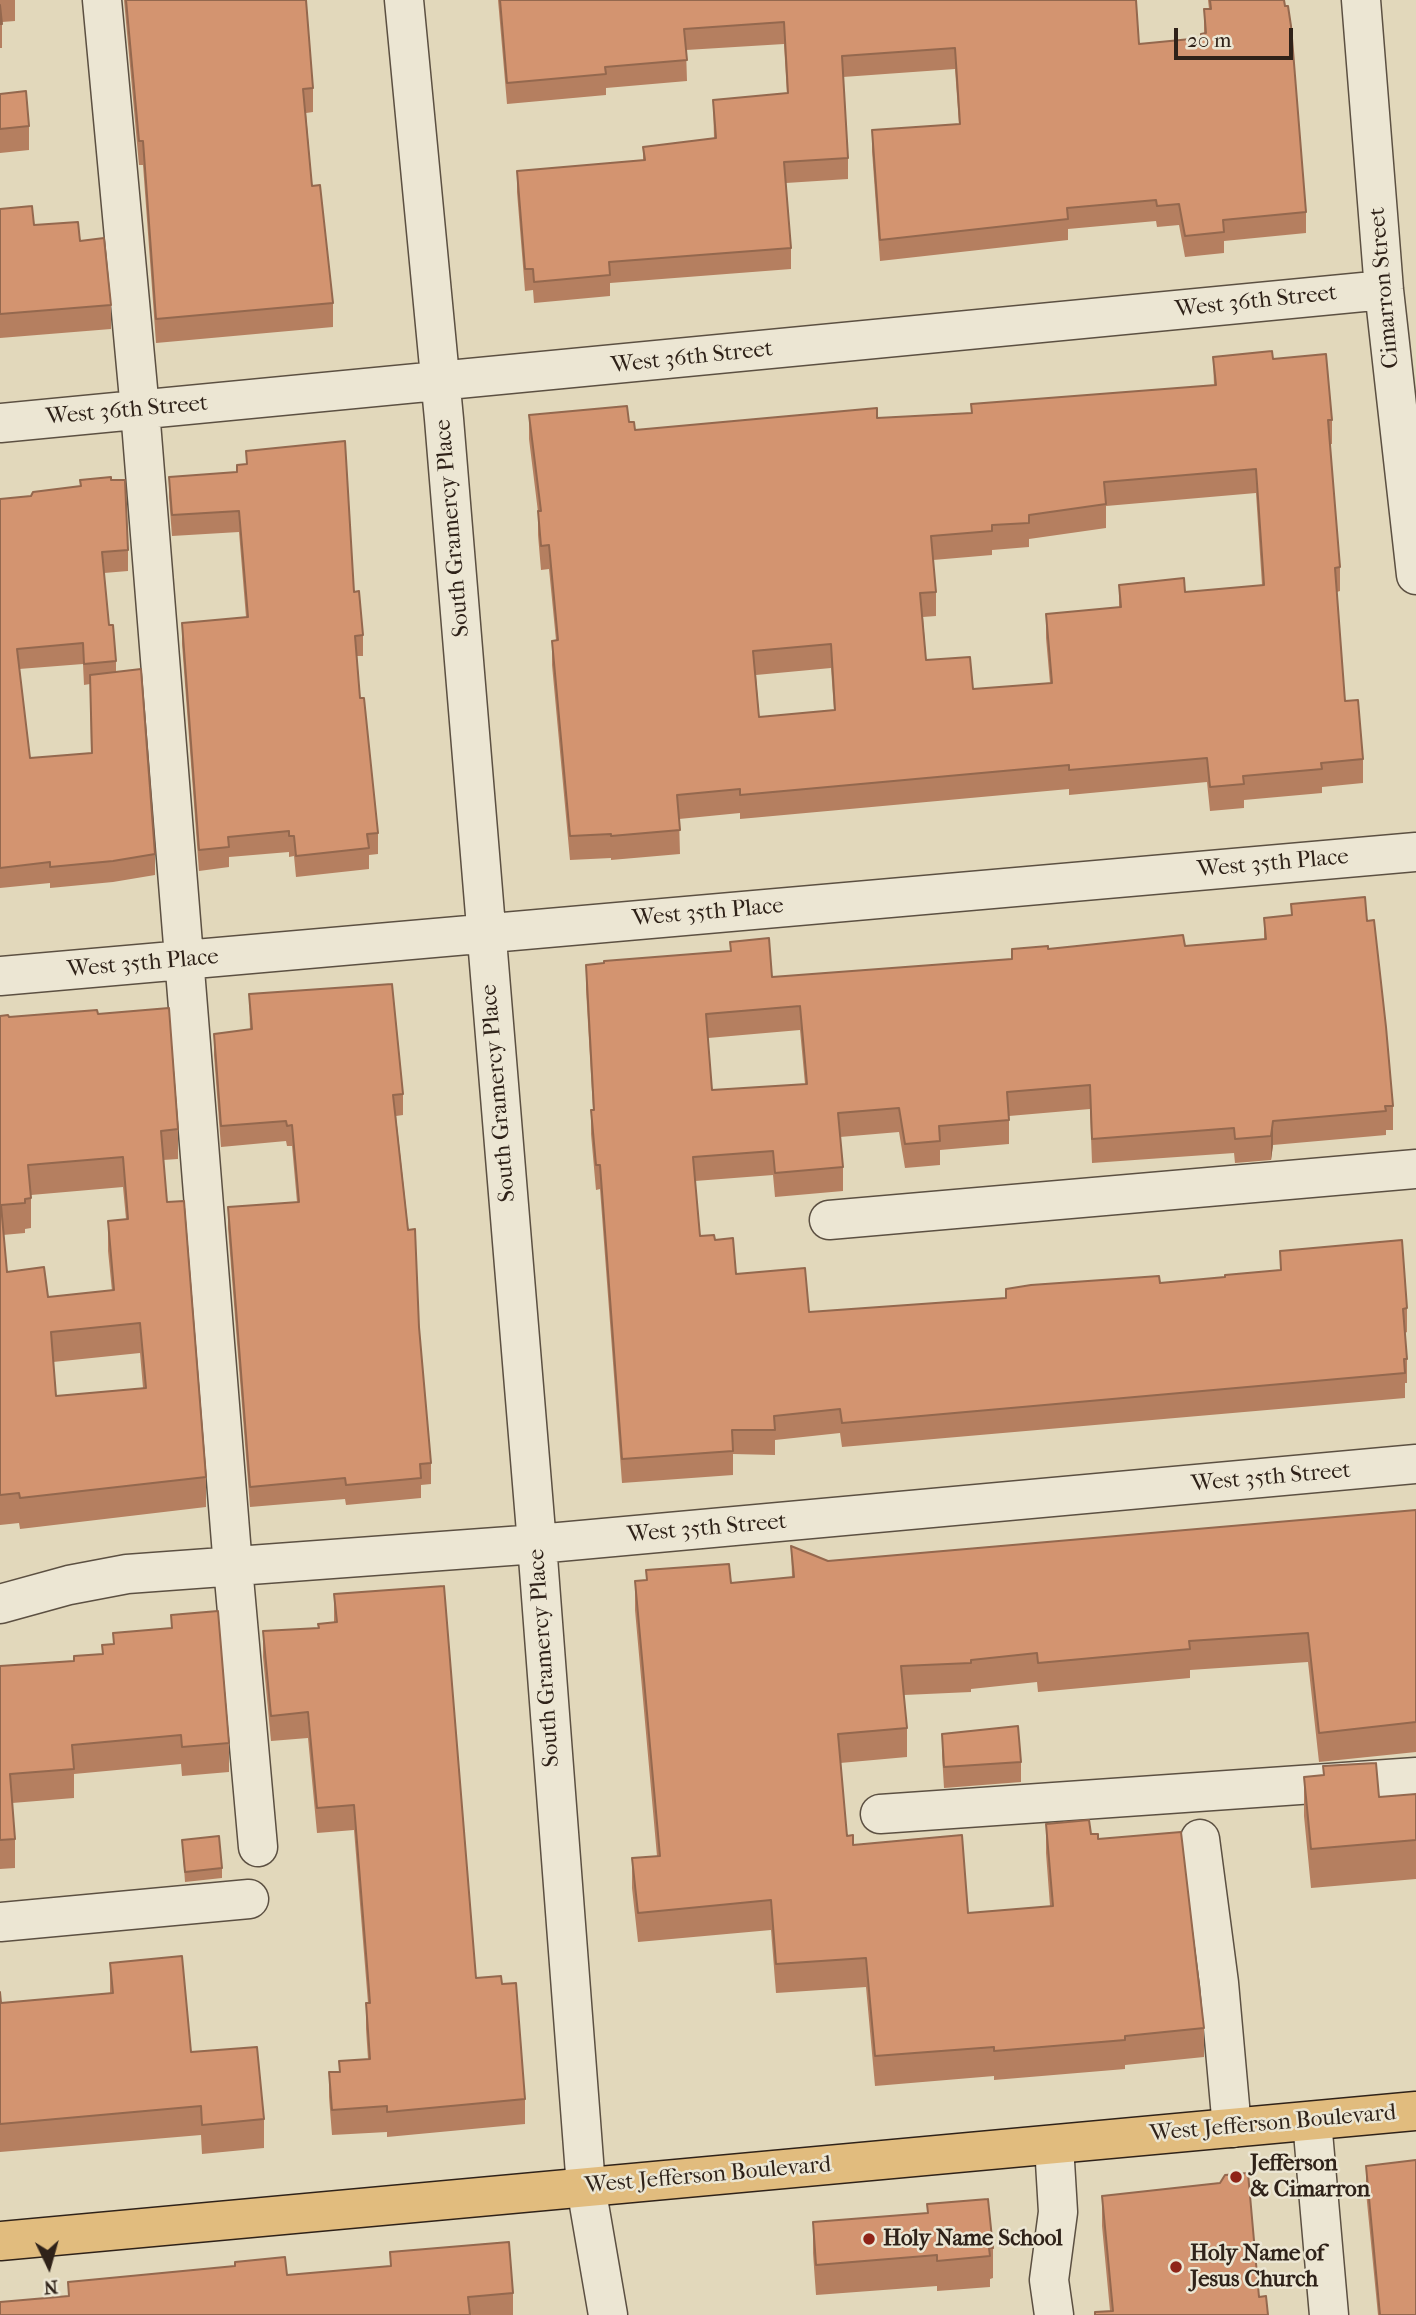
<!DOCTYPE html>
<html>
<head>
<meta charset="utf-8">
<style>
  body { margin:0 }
  #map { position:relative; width:1416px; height:2315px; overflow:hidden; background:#e2d8bb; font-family:"IM FELL French Canon",serif }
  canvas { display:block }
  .north { position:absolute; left:14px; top:2231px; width:70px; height:70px; -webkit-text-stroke:5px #ece6d3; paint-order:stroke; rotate:175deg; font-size:19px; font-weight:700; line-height:28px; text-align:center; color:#2f2219 }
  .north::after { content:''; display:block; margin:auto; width:24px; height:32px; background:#2f2219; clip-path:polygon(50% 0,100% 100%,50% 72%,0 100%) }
  .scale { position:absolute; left:1174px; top:28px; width:119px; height:32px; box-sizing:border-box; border:4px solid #2f2219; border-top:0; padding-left:9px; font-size:21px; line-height:24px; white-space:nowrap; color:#2f2219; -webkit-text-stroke:5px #ece6d3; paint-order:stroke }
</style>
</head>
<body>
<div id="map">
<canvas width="1416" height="2315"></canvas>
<div class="north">N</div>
<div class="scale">20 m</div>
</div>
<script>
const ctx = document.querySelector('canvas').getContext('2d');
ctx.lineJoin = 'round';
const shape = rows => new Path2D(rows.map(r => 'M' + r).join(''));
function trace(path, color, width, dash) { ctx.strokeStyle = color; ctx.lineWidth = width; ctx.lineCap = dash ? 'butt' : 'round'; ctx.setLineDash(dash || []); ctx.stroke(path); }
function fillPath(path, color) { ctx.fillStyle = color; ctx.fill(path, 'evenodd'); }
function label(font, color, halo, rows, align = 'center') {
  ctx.font = font + ' "IM FELL French Canon",serif'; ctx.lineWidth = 5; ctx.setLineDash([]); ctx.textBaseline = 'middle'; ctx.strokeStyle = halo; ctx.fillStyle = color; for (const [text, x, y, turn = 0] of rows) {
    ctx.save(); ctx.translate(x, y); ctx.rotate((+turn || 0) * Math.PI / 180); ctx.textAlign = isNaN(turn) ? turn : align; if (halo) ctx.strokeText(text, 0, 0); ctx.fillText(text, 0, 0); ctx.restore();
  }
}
const minor = shape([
  [102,0,140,410,233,1567,258,1847],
  [404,0,444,419,537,1544,586,2187,608,2315],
  [1361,0,1384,290,1416,575],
  [0,423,1384,290],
  [0,976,1416,852],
  [829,1220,1416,1169],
  [0,1604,69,1585,127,1574,537,1544,1416,1464],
  [880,1814,1416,1777],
  [1200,1839,1219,1983,1232,2128],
  [0,1922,249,1899],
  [1312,2121,1329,2315],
  [1054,2315,1049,2280,1058,2212,1054,2145]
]);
const major = shape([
  [0,2241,1416,2111]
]);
trace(minor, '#5c5042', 41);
trace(major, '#2f2219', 41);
trace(minor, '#ece6d3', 38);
trace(major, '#e1bc7e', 38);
fillPath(shape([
  [0,0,15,0,15,21,2,22,2,48,0,48],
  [124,0,306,0,313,88,313,112,306,113,312,186,333,303,333,327,156,343,143,165,139,165],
  [498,0,1136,0,1139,44,1201,38,1204,33,1204,9,1209,9,1208,0,1284,0,1306,212,1306,233,1224,241,1224,253,1185,257,1179,225,1157,227,1156,221,1068,229,1068,240,880,261,872,151,872,130,959,124,955,69,843,77,848,158,848,179,786,183,791,248,791,269,610,283,610,296,534,303,533,290,525,291,517,192,517,171,643,160,643,147,714,138,713,100,787,94,784,44,686,50,687,81,606,88,606,95,507,104],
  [0,94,29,126,29,150,0,153],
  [0,209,34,225,80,241,111,305,111,329,0,338],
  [1213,357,1273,359,1332,420,1332,444,1330,444,1340,567,1340,591,1337,592,1345,701,1363,759,1363,783,1322,787,1322,793,1244,800,1244,808,1210,811,1207,782,1069,795,1069,789,740,819,740,813,679,819,680,854,611,860,611,858,570,860,552,665,552,641,556,640,549,569,541,570,538,535,538,512,529,439,529,415,629,422,635,430,971,413,971,404,1214,386],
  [1256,493,1262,585,1185,592,1119,585,1119,607,1046,614,1046,638,1050,683,973,689,926,660,923,617,936,616,936,592,933,560,992,555,992,550,1029,547,1029,539,1106,528,1106,506],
  [831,668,834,710,759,717,756,675],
  [246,451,354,592,363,635,363,656,357,656,360,698,378,833,378,854,369,855,369,869,296,877,294,856,289,857,289,852,229,857,229,867,199,871,182,644,182,623,246,617,239,532,172,536,169,497,169,477,237,472,237,465,246,464],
  [0,499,128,550,128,571,104,573,109,625,116,661,116,672,155,854,155,875,113,882,50,888,50,883,0,888],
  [83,664,84,685,90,684,91,753,30,758,19,669],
  [1291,904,1367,921,1393,1106,1393,1130,1386,1130,1386,1135,1273,1145,1271,1160,1235,1163,1234,1153,1092,1163,1090,1109,1009,1116,1009,1144,940,1150,940,1165,905,1168,899,1132,840,1137,843,1167,843,1191,775,1197,773,1175,695,1181,700,1236,715,1240,736,1274,809,1312,1006,1298,1006,1289,1160,1283,1225,1277,1280,1270,1280,1251,1407,1308,1407,1332,1405,1333,1407,1359,1407,1383,1405,1383,1405,1398,842,1447,840,1433,775,1440,775,1455,733,1454,733,1475,622,1483,600,1189,596,1190,591,1134,591,1110,593,1110,586,989,586,965,730,951,730,942,772,977,1012,959,1012,949,1185,946,1264,939,1264,918,1291,915],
  [800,1030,805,1084,712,1090,708,1038],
  [249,994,403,1094,403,1115,396,1116,419,1327,431,1463,431,1484,421,1485,421,1498,346,1505,345,1499,250,1507,228,1228,228,1207,297,1202,292,1146,287,1146,286,1141,221,1147,214,1055,214,1034,250,1029],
  [98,1014,178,1129,178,1159,163,1160,167,1202,206,1477,206,1507,20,1529,19,1523,0,1525,0,1016,9,1017],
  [123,1187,126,1219,108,1221,108,1251,112,1291,48,1297,7,1272,3,1235,25,1233,25,1229,31,1228,31,1195],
  [140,1353,143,1388,56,1396,53,1362],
  [1416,1510,1416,1752,1319,1762,1308,1662,1190,1670,1190,1678,1038,1692,1037,1682,971,1689,971,1692,904,1695,907,1728,907,1757,840,1763,847,1836,853,1845,968,1913,1050,1906,1046,1853,1046,1824,1091,1834,1098,1839,1204,2028,1204,2057,1125,2065,1125,2069,994,2080,994,2076,875,2086,866,1987,776,1993,771,1930,638,1942,632,1888,632,1858,657,1856,635,1610,635,1581,731,1583,792,1577,791,1546,828,1561],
  [334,1594,476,1978,502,1984,525,2099,525,2124,387,2137,387,2132,332,2135,329,2097,329,2072,339,2072,339,2061,368,2059,366,2029,366,2003,368,2003,354,1830,317,1833,308,1738,271,1741,263,1657,263,1631,318,1628,334,1622],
  [171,1615,229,1743,229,1772,182,1776,181,1764,74,1774,74,1798,12,1803,15,1839,15,1868,0,1869,0,1666,74,1661,102,1654,102,1645,113,1645,113,1633,171,1628],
  [942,1734,1021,1762,1021,1782,944,1788,942,1755],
  [1323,1766,1379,1797,1416,1794,1416,1879,1311,1888,1304,1816,1304,1777,1323,1775],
  [182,1840,222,1868,222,1878,185,1882],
  [110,1963,191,2052,264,2119,264,2148,202,2154,201,2135,0,2152,0,1992,1,2003,110,1994],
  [1366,2166,1416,2315,1378,2315,1366,2192],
  [1102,2196,1259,2297,1110,2311,1102,2226],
  [927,2204,993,2248,993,2278,990,2279,990,2287,937,2291,937,2286,816,2295,813,2253,813,2222,927,2213],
  [390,2252,513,2293,513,2315,0,2315,68,2296,68,2282,287,2275,390,2266]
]), '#b57f60');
fillPath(shape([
  [1273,1121,1273,1145,1271,1160,1271,1136]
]), '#94684e');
const building = shape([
  [126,0,306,0,313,88,303,89,312,186,320,185,333,303,156,319,143,141,139,141,126,0],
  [500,0,1136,0,1139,44,1201,38,1201,34,1206,33,1204,9,1211,9,1210,0,1284,0,1285,6,1288,6,1291,26,1306,212,1223,220,1224,232,1185,236,1179,204,1157,206,1156,200,1067,208,1068,219,880,240,872,130,960,124,955,48,842,56,848,158,784,162,791,248,609,262,610,275,534,282,533,269,525,269,517,171,645,160,643,147,716,138,713,100,788,93,784,22,684,29,687,60,605,67,606,74,507,83,500,0],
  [0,5,2,24,0,24,0,5],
  [26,91,29,126,0,129,0,94,26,91],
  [32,206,34,225,78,222,80,241,104,238,111,305,0,314,0,209,32,206],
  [1272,351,1273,359,1326,354,1332,420,1328,420,1340,567,1335,568,1345,701,1358,700,1363,759,1321,763,1322,769,1243,776,1244,784,1210,787,1207,758,1069,770,1069,765,740,795,740,789,677,795,680,830,611,836,611,834,570,836,552,641,558,640,549,545,541,546,538,511,541,511,529,415,627,406,629,422,634,422,635,430,877,408,877,418,972,413,971,404,1216,385,1213,357,1272,351],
  [1256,469,1264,585,1185,592,1184,578,1119,585,1121,607,1046,614,1052,683,973,689,970,657,926,660,920,593,936,592,931,536,992,531,992,525,1029,523,1029,515,1106,504,1104,482,1256,469],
  [831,644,835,710,759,717,753,651,831,644],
  [345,441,354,592,359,591,363,635,355,636,360,698,364,698,378,833,367,834,369,848,296,856,294,836,289,836,289,831,228,837,229,847,199,850,182,623,248,617,239,511,172,515,169,477,237,472,237,465,247,464,246,451,345,441],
  [111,477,111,480,125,480,128,550,102,552,109,625,113,625,116,661,84,664,83,643,17,649,30,758,92,753,90,675,141,669,155,854,113,861,50,867,50,862,0,868,0,499,31,496,33,492,81,486,80,480,111,477],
  [1365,897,1367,921,1374,920,1386,1027,1393,1106,1385,1106,1386,1111,1273,1121,1271,1136,1235,1139,1234,1128,1092,1139,1090,1085,1007,1092,1009,1120,939,1126,940,1141,905,1144,899,1108,838,1113,843,1167,775,1173,773,1151,693,1157,700,1236,714,1235,715,1240,733,1238,736,1274,805,1268,809,1312,1006,1298,1006,1289,1031,1285,1159,1276,1160,1283,1225,1277,1225,1275,1281,1270,1280,1251,1402,1240,1407,1308,1403,1309,1407,1359,1404,1359,1405,1373,842,1423,840,1409,774,1416,775,1430,732,1430,733,1451,622,1459,600,1165,596,1165,591,1110,594,1110,586,965,604,963,604,961,731,951,730,942,769,938,772,977,1012,959,1012,949,1048,946,1048,949,1183,935,1185,946,1266,939,1264,918,1292,915,1291,904,1365,897],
  [800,1006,807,1084,712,1090,706,1014,800,1006],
  [392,984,403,1094,393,1095,408,1230,415,1229,419,1327,431,1463,420,1464,421,1478,346,1485,345,1478,250,1487,228,1207,299,1202,292,1125,287,1126,286,1121,221,1126,214,1034,252,1029,249,994,392,984],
  [169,1008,178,1129,161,1131,167,1202,184,1201,206,1477,20,1498,19,1493,0,1495,0,1016,8,1015,9,1017,97,1010,98,1014,169,1008],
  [123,1157,128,1219,108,1221,114,1290,48,1297,44,1267,7,1272,1,1205,25,1203,25,1199,31,1198,28,1165,123,1157],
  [140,1323,146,1388,56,1396,51,1332,140,1323],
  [1416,1510,1416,1722,1319,1733,1308,1633,1189,1641,1190,1649,1038,1663,1037,1653,971,1660,971,1663,901,1666,907,1728,838,1734,847,1836,853,1835,853,1845,962,1835,968,1913,1053,1906,1046,1824,1089,1820,1091,1834,1098,1834,1098,1839,1181,1832,1204,2028,1125,2036,1125,2040,994,2051,994,2047,875,2056,866,1958,776,1964,771,1900,638,1913,632,1858,660,1856,635,1581,647,1580,646,1570,729,1564,731,1583,794,1577,791,1546,828,1561,1416,1510],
  [444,1586,476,1978,501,1976,502,1984,516,1983,525,2099,387,2112,387,2106,332,2110,329,2072,340,2072,339,2061,370,2059,366,2003,370,2003,354,1805,317,1808,308,1712,271,1716,263,1631,319,1628,318,1624,337,1622,334,1594,444,1586],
  [218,1611,229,1743,182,1747,181,1735,72,1745,74,1769,10,1774,15,1839,0,1840,0,1666,74,1661,74,1656,103,1654,102,1645,114,1644,113,1633,172,1628,171,1615,218,1611],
  [1018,1726,1021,1762,944,1767,942,1734,1018,1726],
  [1376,1763,1379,1797,1416,1794,1416,1840,1311,1849,1304,1777,1324,1775,1323,1766,1376,1763],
  [219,1836,222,1868,185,1872,182,1840,219,1836],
  [182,1956,191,2052,257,2047,264,2119,202,2125,201,2106,0,2124,0,1992,1,2003,113,1993,110,1963,182,1956],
  [1416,2160,1416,2315,1380,2315,1366,2166,1416,2160],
  [1248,2173,1259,2297,1266,2296,1268,2315,1095,2315,1095,2312,1113,2311,1102,2196,1220,2183,1225,2175,1248,2173],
  [988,2199,993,2248,989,2248,990,2256,937,2261,937,2255,816,2265,813,2222,928,2213,927,2204,988,2199],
  [509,2242,513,2293,468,2297,470,2315,0,2315,0,2302,69,2296,68,2282,235,2266,235,2262,285,2257,287,2275,391,2266,390,2252,509,2242]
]);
fillPath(building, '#d39470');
trace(building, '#94684e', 2);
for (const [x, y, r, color] of [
  [1236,2177,7,"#8f2418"],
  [869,2239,7,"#8f2418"],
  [1176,2267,7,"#8f2418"]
]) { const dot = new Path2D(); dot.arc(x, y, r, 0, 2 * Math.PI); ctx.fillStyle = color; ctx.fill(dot); trace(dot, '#ece6d3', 2.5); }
label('23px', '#2f2219', '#ece6d3', [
  ["Cimarron Street",1385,288,-95],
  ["West 36th Street",1256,302,-6],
  ["West 36th Street",692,358,-6],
  ["West 36th Street",127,411,-5],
  ["South Gramercy Place",453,528,-95],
  ["West 35th Place",1273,864,-5],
  ["West 35th Place",708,913,-5],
  ["West 35th Place",143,964,-5],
  ["South Gramercy Place",499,1093,-95],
  ["West 35th Street",1271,1478,-5],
  ["West 35th Street",707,1529,-5],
  ["South Gramercy Place",545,1658,-94],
  ["West Jefferson Boulevard",1273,2124,-5],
  ["West Jefferson Boulevard",708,2176,-5]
]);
label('bold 23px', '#2f2219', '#ece6d3', [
  ["Jefferson",1250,2164],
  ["& Cimarron",1250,2190],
  ["Holy Name School",883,2239],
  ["Holy Name of",1190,2254],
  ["Jesus Church",1190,2280]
], 'left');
</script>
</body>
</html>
